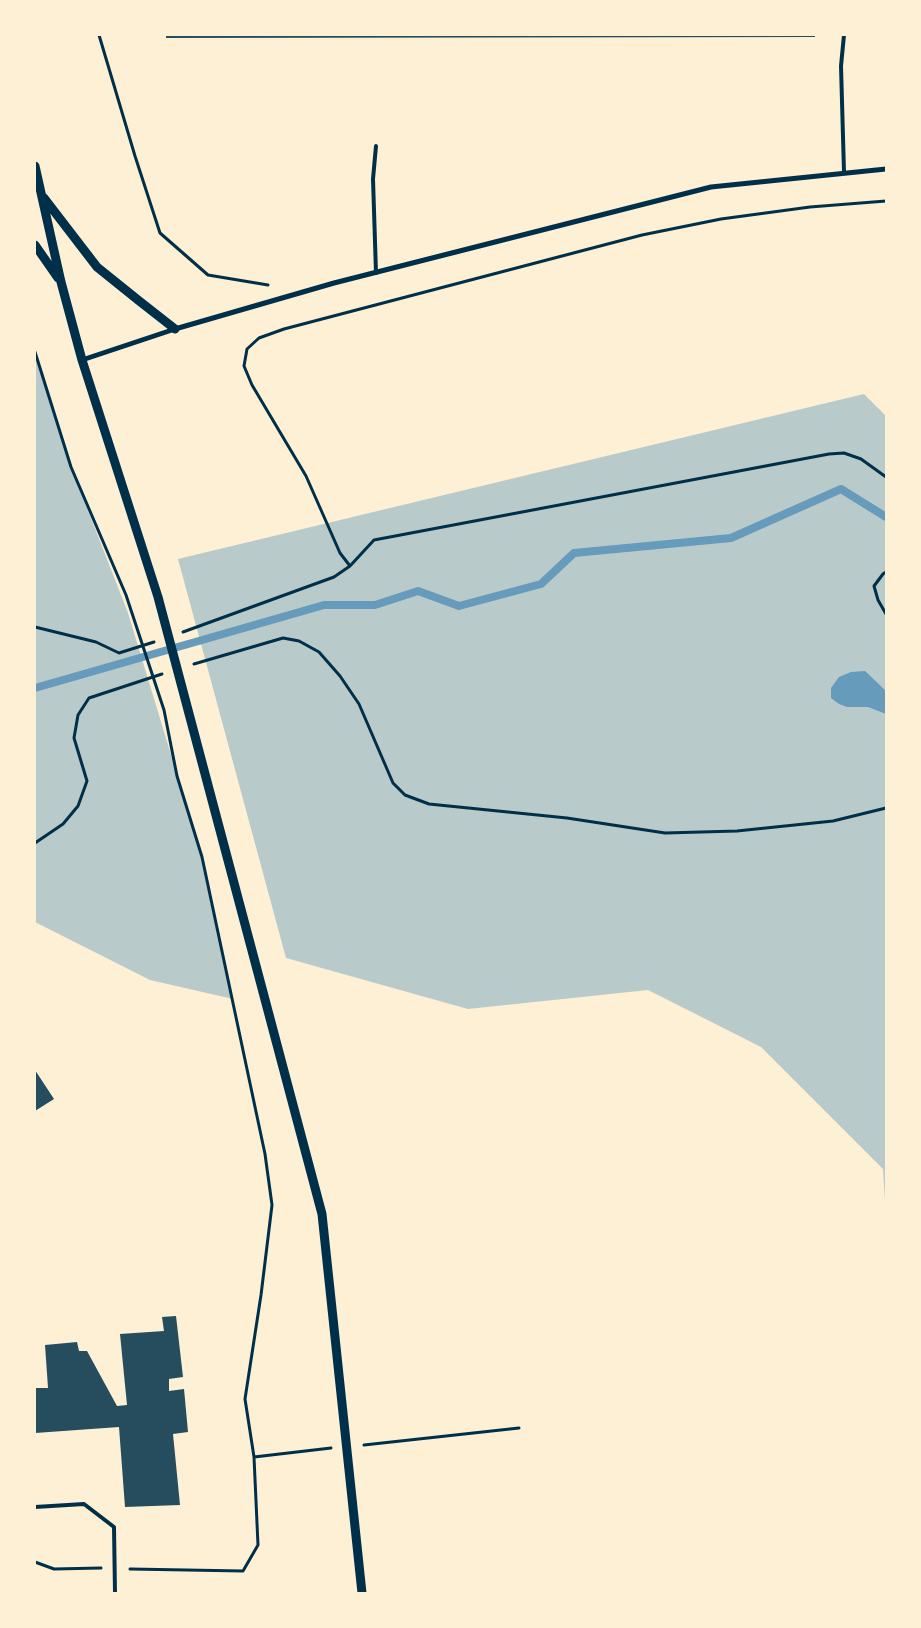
<!DOCTYPE html>
<html>
<head>
<meta charset="utf-8">
<style>
  body { margin:0 }
  #map { position:relative; width:921px; height:1628px; overflow:hidden; background:#fdf0d5; font-family:Georgia,serif }
  canvas { display:block }
  .frame { position:absolute; inset:0; border:36px solid #fdf0d5; pointer-events:none }
</style>
</head>
<body>
<div id="map">
<canvas width="921" height="1628"></canvas>
<div class="frame"></div>
</div>
<script>
const ctx = document.querySelector('canvas').getContext('2d');
ctx.lineJoin = 'round';
function fillPath(path, color) { ctx.fillStyle = color; ctx.fill(path, 'evenodd'); }
const shape = rows => new Path2D(rows.map(r => 'M' + r).join(''));
function trace(path, color, width, dash) { ctx.strokeStyle = color; ctx.lineWidth = width; ctx.lineCap = dash ? 'butt' : 'round'; ctx.setLineDash(dash || []); ctx.stroke(path); }
fillPath(shape([
  [35,352,71,467,128,613,202,857,233,999,150,980,35,922],
  [864,394,886,416,886,1216,883,1169,761,1047,648,990,468,1009,286,958,178,559]
]), '#b9caca');
fillPath(shape([
  [865,671,886,691,886,714,868,707,847,707,839,704,831,698,831,688,839,677,851,672]
]), '#669bbc');
trace(shape([
  [35,688,324,605,375,605,418,591,459,606,541,584,574,553,731,538,841,489,886,517]
]), '#669bbc', 8);
fillPath(shape([
  [166,35,815,35,815,37,166,38],
  [35,1070,54,1099,35,1111],
  [176,1316,183,1377,169,1379,169,1391,184,1389,188,1432,173,1434,180,1505,125,1507,119,1427,35,1433,35,1388,48,1388,45,1345,77,1342,79,1351,87,1351,117,1406,127,1405,120,1334,164,1331,162,1317]
]), '#264d5e');
trace(shape([
  [99,35,135,156,160,233,208,275,268,285],
  [35,352,71,467,126,595,164,710,177,776,202,857,265,1154,272,1205,261,1295,245,1399,254,1457,258,1545,243,1571,130,1569],
  [350,566,340,553,306,476,252,385,244,366,247,349,259,338,284,329,642,235,721,219,810,207,886,201],
  [886,572,883,574,874,586,878,600,886,614],
  [35,627,96,642,119,653,154,642],
  [183,632,334,577,350,566,374,540,829,454,844,453,861,459,886,477],
  [194,664,283,638,299,641,319,652,340,676,359,704,393,783,405,795,429,804,567,818,665,833,737,831,833,821,886,808],
  [35,843,63,824,78,806,87,781,74,738,78,715,89,698,162,674],
  [364,1445,519,1428],
  [254,1457,331,1448],
  [35,1562,54,1569,101,1568]
]), '#003049', 3);
trace(shape([
  [844,172,841,66,844,35],
  [376,273,373,179,376,146],
  [35,1507,84,1504,114,1527,115,1593]
]), '#003049', 4);
trace(shape([
  [82,360,175,329,334,283,711,187,886,169]
]), '#003049', 5);
trace(shape([
  [35,166,61,282,82,360,158,597,322,1214,362,1593],
  [44,198,97,267,138,300,175,329],
  [35,245,58,278]
]), '#003049', 9);
</script>
</body>
</html>
